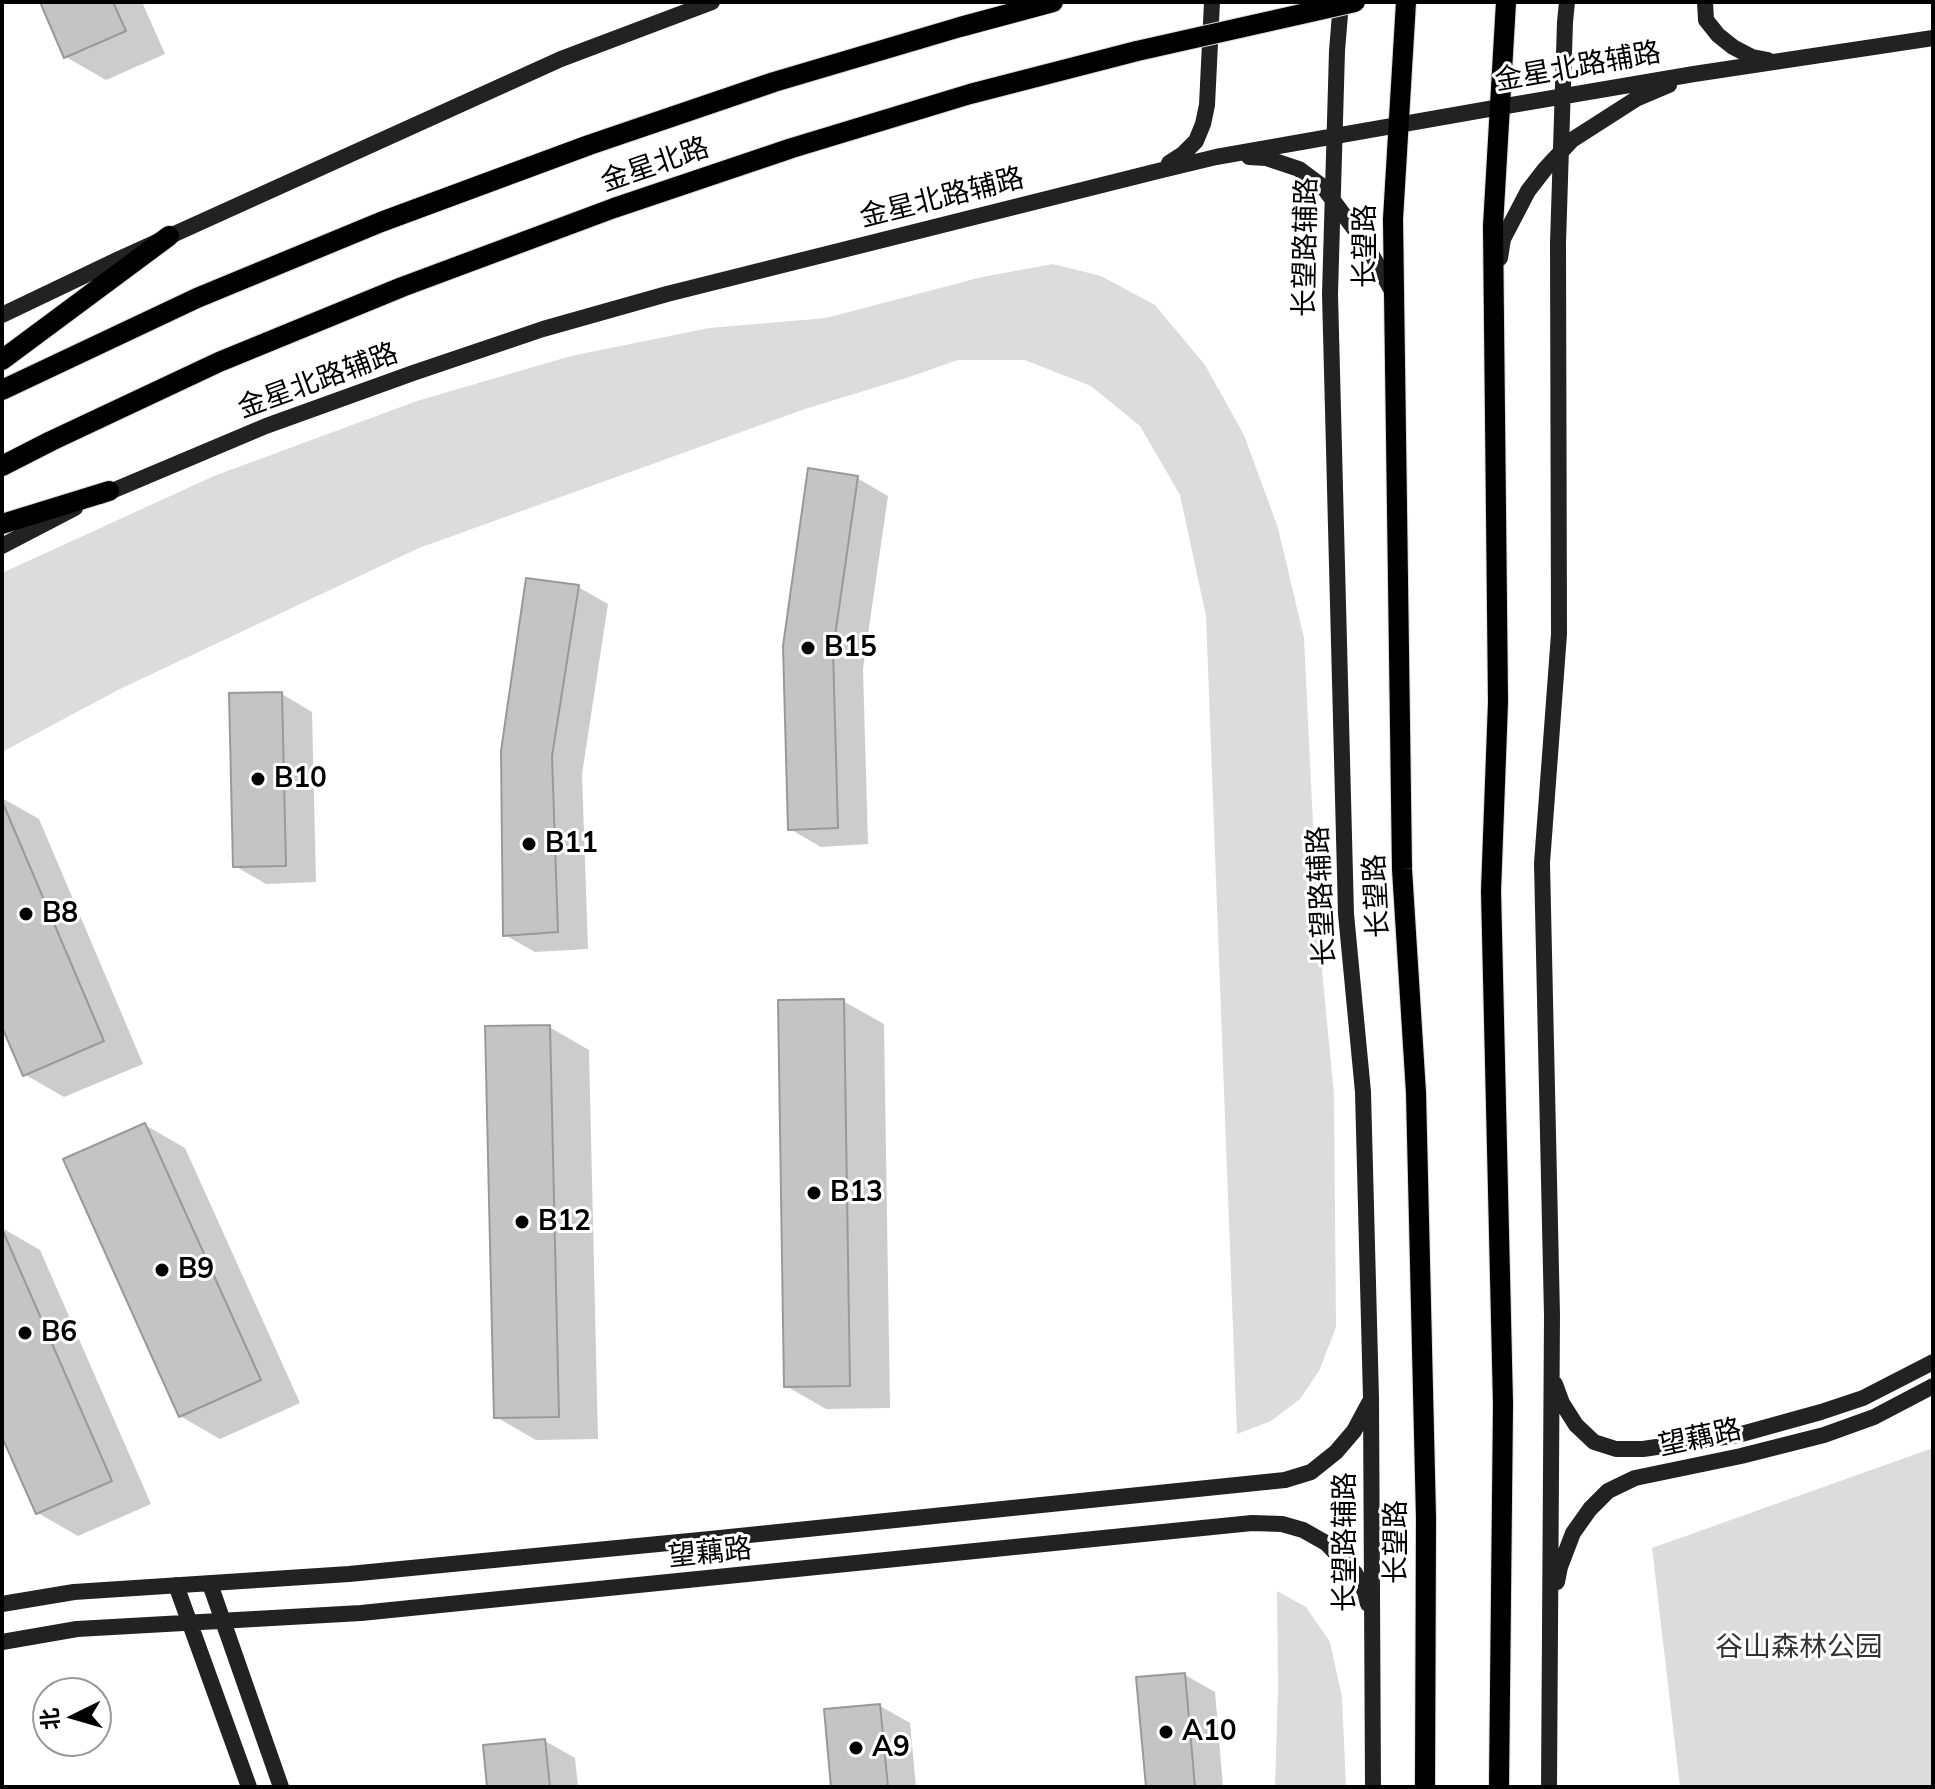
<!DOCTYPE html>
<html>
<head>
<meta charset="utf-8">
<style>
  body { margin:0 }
  #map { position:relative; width:1935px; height:1789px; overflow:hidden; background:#fff; font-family:Mulish,"Noto Sans SC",sans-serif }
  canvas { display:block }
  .frame { position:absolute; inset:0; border:4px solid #000; pointer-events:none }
  .north { position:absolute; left:32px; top:1677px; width:80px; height:80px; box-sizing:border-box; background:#fff; border:2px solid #999; border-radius:50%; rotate:265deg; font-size:22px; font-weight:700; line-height:32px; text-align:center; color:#000 }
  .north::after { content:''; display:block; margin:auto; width:28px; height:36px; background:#000; clip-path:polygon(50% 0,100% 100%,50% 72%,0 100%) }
</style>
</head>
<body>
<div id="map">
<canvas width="1935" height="1789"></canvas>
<div class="frame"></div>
<div class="north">北</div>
</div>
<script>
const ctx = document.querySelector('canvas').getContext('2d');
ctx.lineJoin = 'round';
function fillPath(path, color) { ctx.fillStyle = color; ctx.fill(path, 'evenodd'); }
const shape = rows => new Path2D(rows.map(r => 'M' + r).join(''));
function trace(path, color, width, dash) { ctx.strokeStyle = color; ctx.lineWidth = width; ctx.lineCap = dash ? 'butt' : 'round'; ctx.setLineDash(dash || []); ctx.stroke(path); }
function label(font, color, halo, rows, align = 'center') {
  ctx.font = font + ' Mulish,"Noto Sans SC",sans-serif'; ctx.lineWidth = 6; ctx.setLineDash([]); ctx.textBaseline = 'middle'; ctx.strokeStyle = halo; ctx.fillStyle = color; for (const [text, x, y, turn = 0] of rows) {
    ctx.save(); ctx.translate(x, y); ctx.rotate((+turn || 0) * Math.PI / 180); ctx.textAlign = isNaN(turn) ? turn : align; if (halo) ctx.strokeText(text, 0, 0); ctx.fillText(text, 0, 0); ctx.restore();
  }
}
fillPath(shape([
  [1053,264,1101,276,1155,305,1205,365,1244,435,1278,528,1304,638,1318,928,1334,1095,1336,1327,1319,1371,1300,1399,1271,1421,1237,1434,1206,616,1180,495,1140,426,1091,386,1025,360,958,360,906,378,805,409,419,548,120,689,2,752,2,573,214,476,417,401,571,356,709,328,826,318,982,277],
  [1933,1448,1933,1787,1680,1787,1652,1548],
  [1277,1591,1306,1607,1330,1642,1342,1697,1346,1787,1275,1787,1278,1688]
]), '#dcdcdc');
fillPath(shape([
  [42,2,142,2,165,54,106,80,66,57],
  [857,478,888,496,863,669,868,844,821,847,790,829],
  [578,587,608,604,582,774,588,949,535,952,505,935],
  [282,694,312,712,316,882,266,884,235,866],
  [2,798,39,819,143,1064,64,1097,24,1074,2,1022],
  [843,1001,884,1024,890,1408,826,1409,786,1386],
  [549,1027,589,1050,598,1439,536,1440,496,1417],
  [145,1125,185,1148,300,1403,220,1439,180,1416],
  [2,1228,40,1250,151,1504,78,1536,38,1513,2,1432],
  [1185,1675,1215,1692,1223,1787,1148,1787],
  [880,1706,910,1723,916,1787,833,1787],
  [545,1741,575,1758,578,1787,489,1787]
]), '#0003');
const building = shape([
  [40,2,113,2,126,31,64,58,40,2],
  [808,468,858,476,833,650,838,828,788,830,783,646,808,468],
  [526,578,579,585,552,756,558,932,503,936,501,751,526,578],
  [282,692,286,866,233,867,229,693,282,692],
  [2,801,104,1041,23,1076,2,1027,2,801],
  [844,999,850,1386,784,1387,778,1000,844,999],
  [550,1025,559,1417,494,1418,485,1026,550,1025],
  [145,1123,261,1380,179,1417,63,1159,145,1123],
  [2,1229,112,1481,36,1514,2,1437,2,1229],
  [1185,1673,1195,1787,1146,1787,1136,1677,1185,1673],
  [880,1704,888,1787,831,1787,824,1709,880,1704],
  [545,1739,550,1787,487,1787,483,1745,545,1739]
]);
fillPath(building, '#c4c4c4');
trace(building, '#999', 2);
const primary = shape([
  [1406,2,1393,219,1402,869,1416,1093,1426,1518,1425,1787],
  [2,360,169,236],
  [2,390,197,298,381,222,589,145,774,82,960,27,1053,2],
  [2,466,51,441,219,362,402,287,614,208,792,148,970,94,1137,51],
  [2,524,109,491],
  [1499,1787,1503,1404,1491,891,1498,702,1493,226,1506,2]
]);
trace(primary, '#dbdbdb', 22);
trace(shape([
  [1341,2,1337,51,1330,294,1346,914,1363,1092,1371,1398,1373,1787],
  [1705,2,1706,20,1718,35,1733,47,1752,57,1768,60],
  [1249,157,1266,158,1299,169,1323,187,1367,246,1393,293],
  [1169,163,1183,154,1196,141,1203,124,1207,105,1212,2],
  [1500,258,1503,239,1528,191,1545,169,1572,140,1636,99,1669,85],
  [2,315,117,260,561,59,712,2],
  [100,496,266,426,413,373,543,329,667,294,1158,171,1216,157,1500,107,1694,74,1933,38],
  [2,546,75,508],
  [1555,1384,1562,1403,1576,1425,1594,1442,1616,1449,1643,1449,1738,1435,1821,1412,1863,1398,1933,1362],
  [1557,1582,1560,1567,1573,1533,1590,1509,1608,1491,1635,1478,1741,1456,1824,1435,1874,1417,1933,1386],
  [210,1584,281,1787],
  [176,1585,249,1787],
  [2,1604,74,1592,349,1574,710,1539,1285,1480,1311,1472,1336,1452,1354,1431,1369,1403],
  [2,1642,77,1629,361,1613,1252,1523,1282,1524,1303,1530,1326,1543,1355,1573,1365,1592,1368,1604],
  [1549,1787,1552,1315,1542,863,1559,634,1558,243,1565,22,1567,2]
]), '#222', 16);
trace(primary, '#000', 20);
const primaryBridge = shape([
  [1137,51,1355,2]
]);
trace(primaryBridge, '#dbdbdb', 22, []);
trace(primaryBridge, '#000', 20);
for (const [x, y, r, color] of [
  [808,648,8,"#000"],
  [258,779,8,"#000"],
  [529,844,8,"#000"],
  [26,914,8,"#000"],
  [814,1193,8,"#000"],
  [522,1222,8,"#000"],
  [162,1270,8,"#000"],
  [25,1333,8,"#000"],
  [1166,1732,8,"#000"],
  [856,1748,8,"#000"]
]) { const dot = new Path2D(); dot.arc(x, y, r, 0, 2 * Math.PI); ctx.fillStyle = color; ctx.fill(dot); trace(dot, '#fff', 3); }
label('28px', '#000', '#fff', [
  ["金星北路辅路",1578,67,-10],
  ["金星北路",655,165,-19],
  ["金星北路辅路",942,198,-14],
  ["长望路",1366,246,-90],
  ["长望路辅路",1306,247,-89],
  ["金星北路辅路",318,381,-20],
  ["长望路辅路",1322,896,-93],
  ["长望路",1377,896,-93],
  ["望藕路",1700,1438,-12],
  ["长望路辅路",1346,1542,-90],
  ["长望路",1397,1542,-90],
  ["望藕路",710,1553,-6]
]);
label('bold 28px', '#000', '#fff', [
  ["B15",824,648],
  ["B10",274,779],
  ["B11",545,844],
  ["B8",42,914],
  ["B13",830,1193],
  ["B12",538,1222],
  ["B9",178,1270],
  ["B6",41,1333],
  ["A10",1182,1732],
  ["A9",872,1748]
], 'left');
label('28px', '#333', '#fff', [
  ["谷山森林公园",1799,1648]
]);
</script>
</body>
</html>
